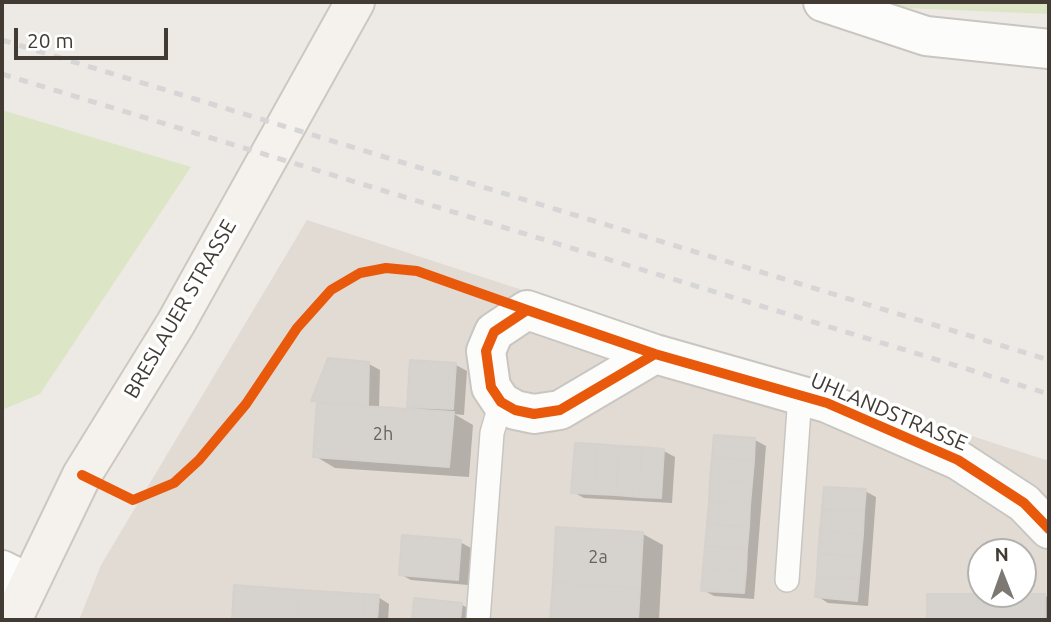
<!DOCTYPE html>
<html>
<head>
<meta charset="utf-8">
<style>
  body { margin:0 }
  #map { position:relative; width:1051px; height:622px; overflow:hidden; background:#edeae6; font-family:Ubuntu,sans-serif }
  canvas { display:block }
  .frame { position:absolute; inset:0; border:4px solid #413b34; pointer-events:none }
  .north { position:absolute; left:967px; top:538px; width:70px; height:70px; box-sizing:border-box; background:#fff; border:2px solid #b3b1ae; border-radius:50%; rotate:359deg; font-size:19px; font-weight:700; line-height:28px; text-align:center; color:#413b34 }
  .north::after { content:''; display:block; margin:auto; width:24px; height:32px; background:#7d7872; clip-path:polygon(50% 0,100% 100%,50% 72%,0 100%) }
  .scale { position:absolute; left:14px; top:28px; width:154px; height:32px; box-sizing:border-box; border:4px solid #413b34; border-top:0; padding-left:9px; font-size:21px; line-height:24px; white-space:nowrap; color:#413b34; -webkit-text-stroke:5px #fff; paint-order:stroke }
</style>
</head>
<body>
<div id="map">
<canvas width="1051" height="622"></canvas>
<div class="frame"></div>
<div class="north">N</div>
<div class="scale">20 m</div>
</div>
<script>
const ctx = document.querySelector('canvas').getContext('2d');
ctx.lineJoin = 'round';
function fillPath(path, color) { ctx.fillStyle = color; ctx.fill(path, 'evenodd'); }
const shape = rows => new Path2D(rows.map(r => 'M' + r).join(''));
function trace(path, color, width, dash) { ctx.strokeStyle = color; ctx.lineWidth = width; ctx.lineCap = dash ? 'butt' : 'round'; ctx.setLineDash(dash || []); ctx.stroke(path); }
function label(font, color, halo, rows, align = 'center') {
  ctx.font = font + ' Ubuntu,sans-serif'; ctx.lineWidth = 7; ctx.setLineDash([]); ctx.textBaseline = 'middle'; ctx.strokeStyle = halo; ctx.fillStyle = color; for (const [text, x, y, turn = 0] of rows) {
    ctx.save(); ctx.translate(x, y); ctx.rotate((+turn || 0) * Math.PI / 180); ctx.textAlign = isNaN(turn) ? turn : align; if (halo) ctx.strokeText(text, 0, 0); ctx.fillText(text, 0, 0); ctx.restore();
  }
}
fillPath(shape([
  [307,220,1049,461,1049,620,79,620,101,565],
  [981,552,1023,552,1023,594,981,594]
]), '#e1dbd3');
fillPath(shape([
  [757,2,1049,2,1049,14],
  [2,110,191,167,40,394,2,410]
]), '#dce6c7');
fillPath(shape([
  [369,364,380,370,379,409,419,411,409,406,456,365,467,371,464,415,454,414,473,425,469,477,335,468,315,456,319,403,314,400],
  [715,437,755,440,766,446,754,599,714,596,703,590],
  [664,451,675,457,672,503,584,498,573,492],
  [865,491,876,497,868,606,828,603,817,596],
  [557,529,643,534,663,545,659,620,552,620],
  [460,542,471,548,468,585,411,580,400,574],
  [236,587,378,597,389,604,388,620,233,620],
  [928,595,1045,596,1049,598,1049,620,928,620],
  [416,600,461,604,472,611,471,620,414,620]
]), '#0003');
const building = shape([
  [328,358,369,362,368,405,311,401,328,358],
  [410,360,456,363,453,409,407,407,410,360],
  [317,403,454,412,449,467,313,457,317,403],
  [714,435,755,438,754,461,712,457,714,435],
  [575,443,597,444,594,494,571,493,575,443],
  [597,444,619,446,616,495,594,494,597,444],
  [619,446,642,447,639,497,616,495,619,446],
  [642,447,664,449,661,498,639,497,642,447],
  [712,457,754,461,752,483,710,479,712,457],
  [710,479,752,483,750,505,709,502,710,479],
  [824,487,866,489,864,512,822,509,824,487],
  [709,502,750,505,749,527,707,524,709,502],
  [822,509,864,512,863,534,820,531,822,509],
  [707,524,749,527,747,549,705,546,707,524],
  [556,527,643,532,640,588,553,583,556,527],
  [820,531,863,534,861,556,818,554,820,531],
  [402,535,461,540,458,580,399,575,402,535],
  [705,546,747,549,746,571,703,568,705,546],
  [818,554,861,556,859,579,817,576,818,554],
  [703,568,746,571,744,593,701,591,703,568],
  [817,576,859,579,857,601,815,597,817,576],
  [553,583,640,588,638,620,550,620,553,583],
  [234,585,299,590,297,620,232,620,234,585],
  [299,590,364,594,363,620,297,620,299,590],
  [364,594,379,595,377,620,363,620,364,594],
  [927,594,1045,594,1045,620,927,620,927,594],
  [414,598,462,603,460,620,412,620,414,598]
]);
fillPath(building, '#d6d3cf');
trace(building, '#d5d1cc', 2);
const lane = shape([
  [787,580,800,395],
  [478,620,492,433,501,402]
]);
const street = shape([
  [823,2,926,36,1049,49],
  [655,354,560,410,534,414,515,410,501,402,491,387,486,351,494,332,527,310,655,354,827,403,958,460,1024,503,1049,529],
  [2,570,28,583]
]);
const secondary = shape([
  [12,620,82,475,176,323,355,2]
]);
trace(lane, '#c9c6c2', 26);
trace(street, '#c9c6c2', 42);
trace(secondary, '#cdc8bf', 42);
trace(lane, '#fcfcfb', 23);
trace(street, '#fcfcfb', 38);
trace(secondary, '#f5f2ed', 38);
trace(shape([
  [2,40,1049,360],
  [2,74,1049,394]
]), '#d7d6d6', 5, [9, 9]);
trace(shape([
  [655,354,560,410,534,414,515,410,501,402,491,387,486,351,494,332,527,310,655,354,827,403,958,460,1024,503,1049,529],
  [82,475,133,500,174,483,199,460,246,404,297,328,331,290,360,273,386,268,417,271,527,310]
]), '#e8590c', 10);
label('18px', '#67625c', null, [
  ["2h",383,434],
  ["2a",598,557]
]);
label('21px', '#413b34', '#fff', [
  ["BRESLAUER STRASSE",180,309,-60],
  ["UHLANDSTRASSE",889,412,23]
]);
</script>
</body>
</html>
